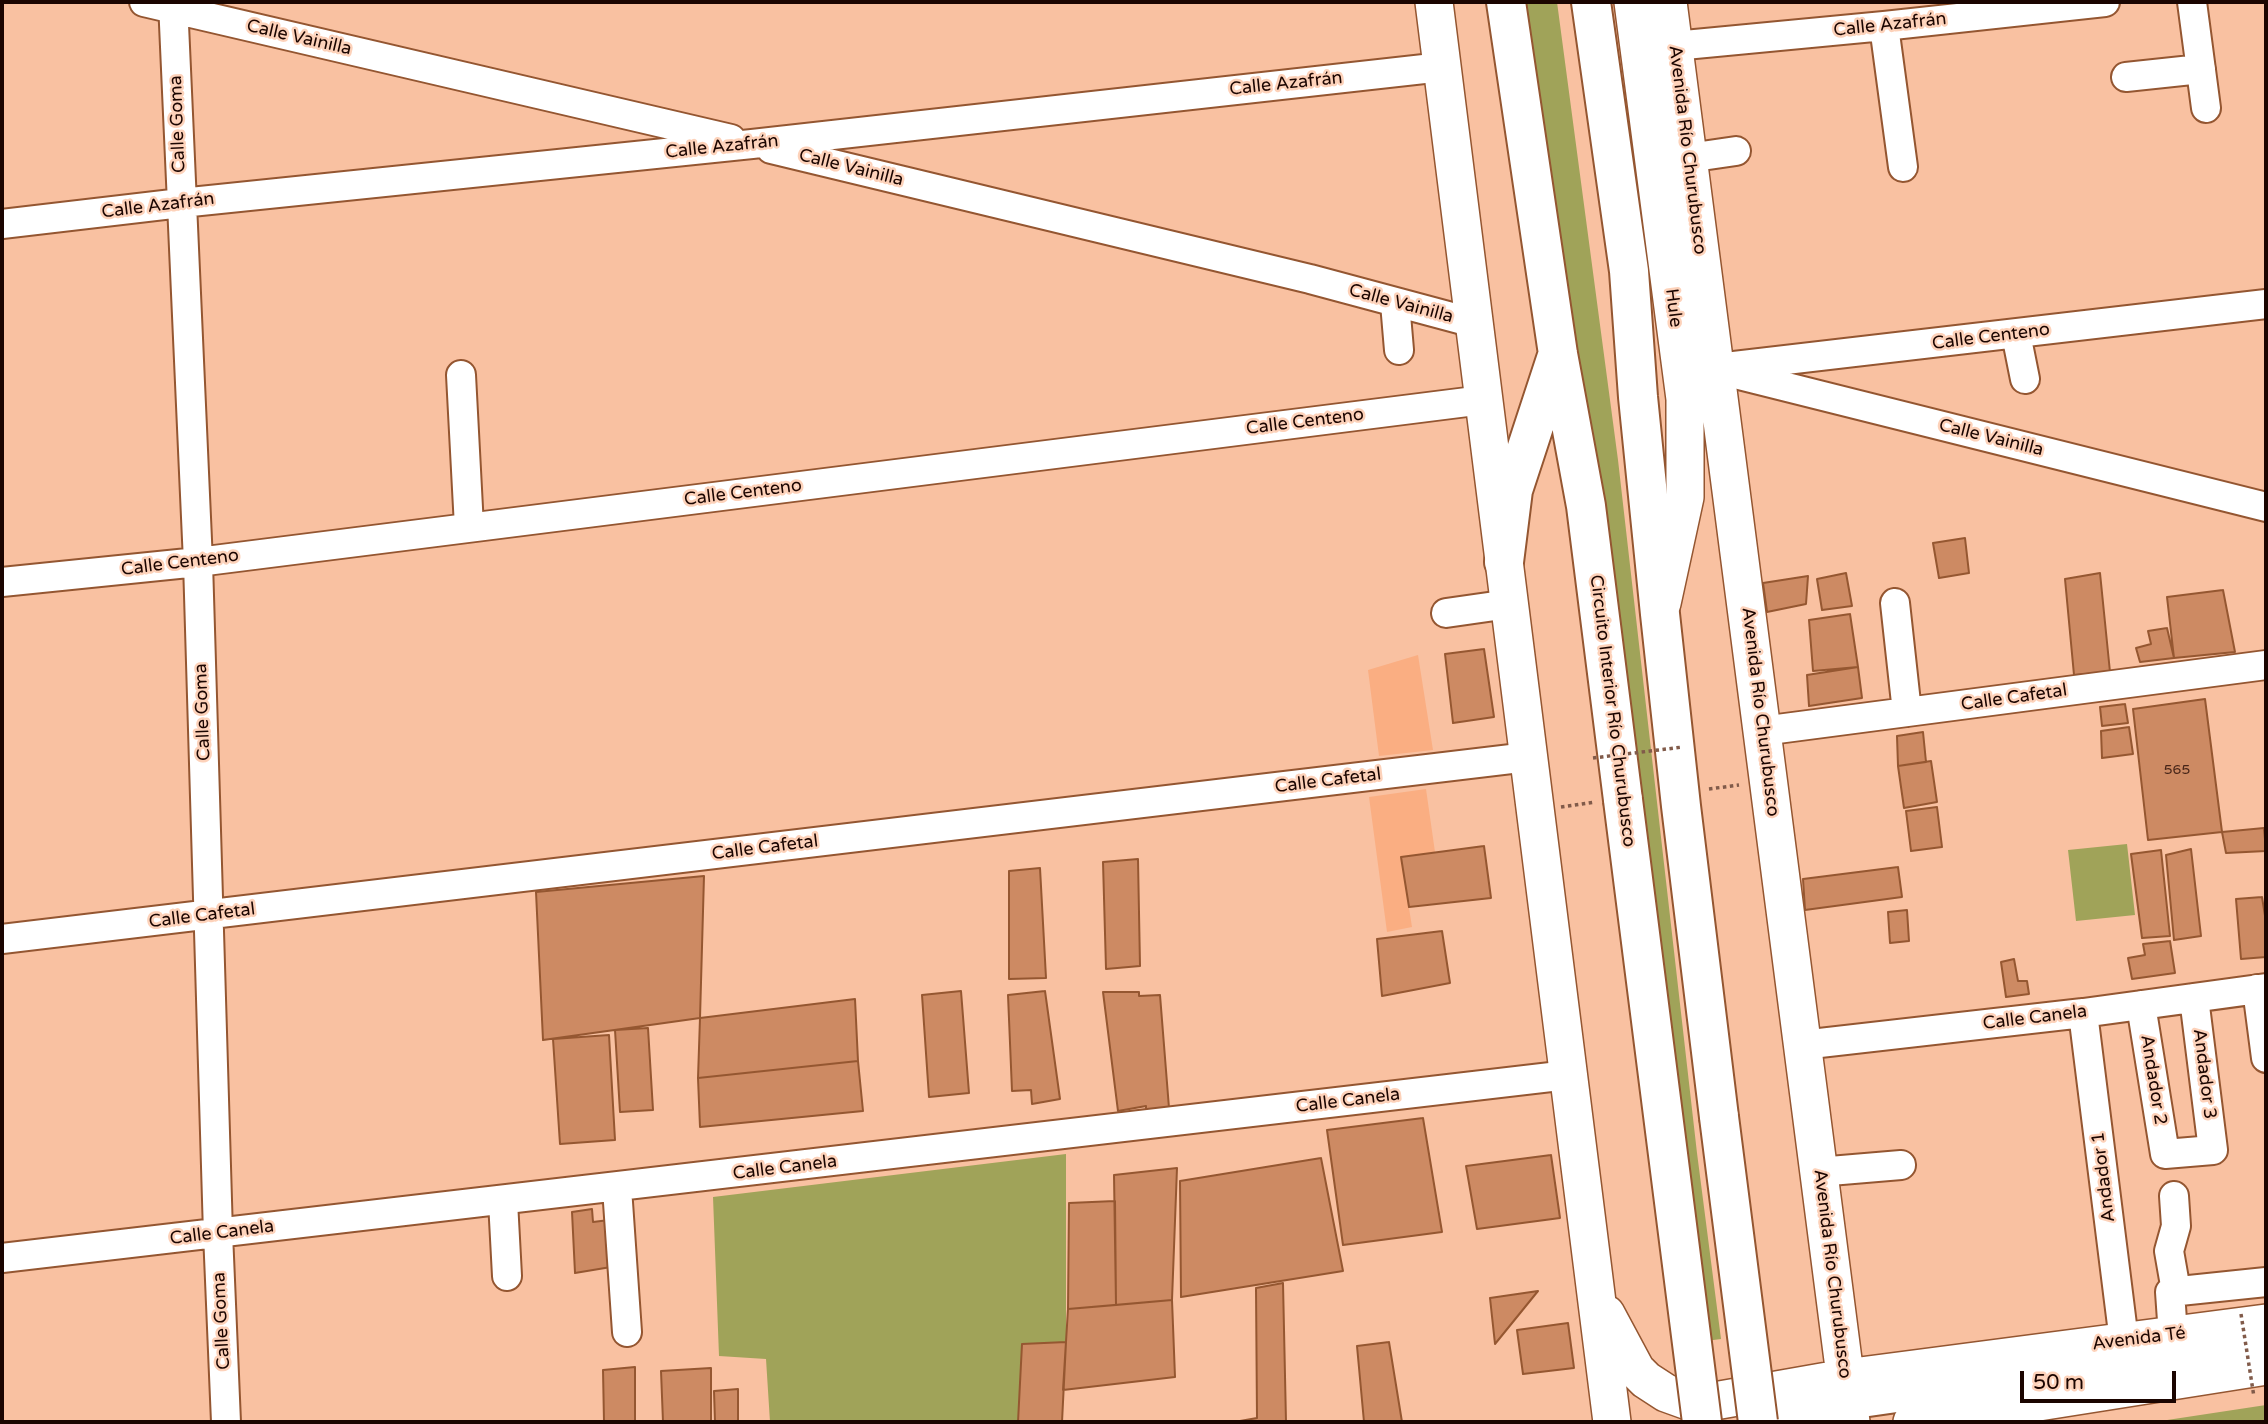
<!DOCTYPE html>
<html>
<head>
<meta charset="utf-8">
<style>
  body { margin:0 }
  #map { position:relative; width:2268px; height:1424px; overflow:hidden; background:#f9c1a1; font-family:"Varela Round",sans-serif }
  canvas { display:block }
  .frame { position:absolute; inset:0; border:4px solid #1b0500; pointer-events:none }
  .scale { position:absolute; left:2020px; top:1371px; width:156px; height:32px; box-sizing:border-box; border:4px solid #1b0500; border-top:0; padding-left:9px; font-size:21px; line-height:24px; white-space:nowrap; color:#1b0500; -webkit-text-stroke:5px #fdd2ba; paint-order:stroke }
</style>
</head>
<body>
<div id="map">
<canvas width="2268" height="1424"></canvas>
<div class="frame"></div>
<div class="scale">50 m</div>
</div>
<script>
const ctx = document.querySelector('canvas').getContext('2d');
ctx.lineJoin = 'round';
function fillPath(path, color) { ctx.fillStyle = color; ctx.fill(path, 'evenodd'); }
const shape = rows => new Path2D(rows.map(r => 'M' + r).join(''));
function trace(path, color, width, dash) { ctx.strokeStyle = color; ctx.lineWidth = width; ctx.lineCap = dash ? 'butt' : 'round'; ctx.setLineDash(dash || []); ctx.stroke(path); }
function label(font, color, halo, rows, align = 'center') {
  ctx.font = font + ' "Varela Round",sans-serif'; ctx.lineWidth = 5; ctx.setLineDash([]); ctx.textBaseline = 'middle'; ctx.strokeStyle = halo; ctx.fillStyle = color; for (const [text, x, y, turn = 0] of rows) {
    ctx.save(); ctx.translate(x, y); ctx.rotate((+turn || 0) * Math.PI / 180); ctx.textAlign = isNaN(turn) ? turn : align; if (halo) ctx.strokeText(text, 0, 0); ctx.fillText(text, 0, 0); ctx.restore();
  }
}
fillPath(shape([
  [1418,655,1433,750,1379,756,1368,670],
  [1426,789,1435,852,1401,857,1412,927,1387,932,1369,797]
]), '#faae82');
fillPath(shape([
  [1520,2,1557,2,1618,460,1697,1153,1721,1339,1698,1342],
  [2127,844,2135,915,2076,921,2068,850],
  [1066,1154,1066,1342,1023,1344,1018,1422,770,1422,766,1359,719,1356,713,1197],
  [2266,1405,2266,1422,2154,1422]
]), '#a0a359');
const building = shape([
  [1965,538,1969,573,1939,578,1933,543,1965,538],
  [1846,573,1852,606,1822,610,1817,579,1846,573],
  [2100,573,2110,672,2074,675,2065,579,2100,573],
  [1808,576,1806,604,1767,612,1763,583,1808,576],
  [2223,590,2235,652,2174,658,2167,597,2223,590],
  [1850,614,1858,667,1813,671,1809,620,1850,614],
  [2167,628,2174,658,2140,662,2136,648,2151,644,2148,631,2167,628],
  [1484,649,1494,717,1453,723,1445,654,1484,649],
  [1858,667,1862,698,1809,706,1807,675,1858,667],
  [2205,699,2222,832,2148,840,2133,709,2205,699],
  [2125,704,2128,723,2102,726,2100,707,2125,704],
  [2129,727,2133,754,2102,758,2101,731,2129,727],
  [1923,732,1926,762,1898,766,1897,736,1923,732],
  [1931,761,1937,802,1904,808,1898,766,1931,761],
  [1937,807,1942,847,1911,851,1906,811,1937,807],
  [2264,828,2266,851,2226,853,2222,832,2264,828],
  [1484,846,1491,898,1409,907,1401,857,1484,846],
  [2191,849,2201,936,2174,940,2166,855,2191,849],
  [2161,850,2170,936,2142,938,2131,854,2161,850],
  [1138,859,1140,966,1106,969,1103,862,1138,859],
  [1898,867,1902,897,1805,910,1803,879,1898,867],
  [1040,868,1046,978,1009,979,1009,871,1040,868],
  [704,876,700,1018,543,1040,536,892,704,876],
  [2262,897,2266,922,2266,957,2241,959,2236,899,2262,897],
  [1907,910,1909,941,1890,943,1888,912,1907,910],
  [1442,931,1450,983,1382,996,1377,939,1442,931],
  [2170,941,2175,973,2132,979,2128,958,2145,955,2143,944,2170,941],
  [2014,959,2018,981,2027,981,2029,994,2006,997,2001,962,2014,959],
  [961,991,969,1093,929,1097,922,995,961,991],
  [1045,991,1060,1099,1032,1104,1031,1090,1012,1091,1008,995,1045,991],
  [1103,992,1139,992,1139,996,1160,995,1169,1108,1146,1110,1146,1106,1118,1111,1103,992],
  [855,999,858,1061,698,1078,700,1018,855,999],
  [648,1028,653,1110,620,1112,615,1030,648,1028],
  [609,1035,615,1140,560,1144,553,1039,609,1035],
  [858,1061,863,1111,700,1127,698,1078,858,1061],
  [1423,1118,1442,1232,1343,1245,1327,1130,1423,1118],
  [1551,1155,1560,1218,1477,1229,1466,1166,1551,1155],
  [1321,1158,1343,1271,1181,1297,1180,1181,1321,1158],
  [1177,1168,1172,1300,1116,1305,1114,1175,1177,1168],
  [1115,1201,1116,1305,1068,1309,1069,1203,1115,1201],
  [592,1209,593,1222,609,1220,611,1267,575,1273,572,1212,592,1209],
  [1283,1283,1286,1422,1240,1422,1240,1421,1257,1418,1256,1288,1283,1283],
  [1538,1291,1495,1344,1490,1298,1538,1291],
  [1172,1300,1175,1377,1063,1390,1068,1309,1172,1300],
  [1568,1323,1574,1368,1523,1374,1517,1330,1568,1323],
  [1066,1342,1062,1422,1018,1422,1022,1344,1066,1342],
  [1389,1342,1402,1422,1364,1422,1357,1346,1389,1342],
  [635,1367,635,1422,604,1422,603,1370,635,1367],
  [711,1368,711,1422,663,1422,661,1371,711,1368],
  [738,1389,738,1422,715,1422,714,1391,738,1389]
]);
fillPath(building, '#cd8a63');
trace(building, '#955731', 2);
const minor = shape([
  [144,2,731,139],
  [173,2,198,562,218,1233,226,1422],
  [2192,2,2206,108],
  [1884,26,1903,167],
  [1674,46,1884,26,2105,2],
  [2126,77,2201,69],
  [771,149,1310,279,1474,323],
  [1688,158,1736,151],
  [2,224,181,203,752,144,1442,67],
  [1395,303,1399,350],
  [2016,334,2025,379],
  [1734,366,2266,304],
  [1715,369,2266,507],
  [461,375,469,527],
  [2,582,198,562,1483,400],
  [1895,603,1907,712],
  [1446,613,1509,604],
  [1762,731,2266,665],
  [2,939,1528,757],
  [2257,989,2266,1058],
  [2141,1005,2165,1154,2213,1150,2194,998],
  [2083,1013,2124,1341],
  [1802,1045,2083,1013,2266,988],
  [1818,1172,1901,1165],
  [617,1188,627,1332],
  [2174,1196,2176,1226,2169,1251,2176,1291],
  [503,1201,507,1276],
  [2,1258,1568,1075],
  [2173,1335,2170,1292,2266,1282],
  [1777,1422,1848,1405,2266,1345]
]);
const major = shape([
  [1434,2,1612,1422],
  [1633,2,1685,399,1685,497,1662,603],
  [1668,2,1851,1422],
  [1606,1314,1636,1370,1646,1380,1666,1393,1691,1402,1703,1403,1845,1378,2266,1323],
  [1912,1422,2266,1366]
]);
const highway = shape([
  [1506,2,1558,354,1586,506,1623,800],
  [1591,2,1629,271,1638,397,1660,614,1681,806,1719,1117],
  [1504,562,1513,490,1556,359]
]);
trace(minor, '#945631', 32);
trace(major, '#945631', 40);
trace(highway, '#945631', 42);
trace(shape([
  [1709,789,1739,785],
  [1561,807,1595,802]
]), '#815b4a', 3.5, [3.5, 3.5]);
trace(minor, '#fff', 28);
trace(major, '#fff', 37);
trace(highway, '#fff', 38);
const highwayBridge = shape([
  [1623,800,1702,1422],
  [1719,1117,1758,1422]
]);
trace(highwayBridge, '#945631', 42, []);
trace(shape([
  [1593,758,1683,747],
  [2241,1314,2254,1397]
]), '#815b4a', 3.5, [3.5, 3.5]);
trace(highwayBridge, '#fff', 38);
label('14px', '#482619', null, [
  ["565",2177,770]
]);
label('18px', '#1b0500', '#fdd2ba', [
  ["Calle Azafrán",1890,25,-6],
  ["Calle Vainilla",299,38,13],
  ["Calle Azafrán",1286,84,-6],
  ["Calle Goma",178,124,-92],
  ["Calle Azafrán",722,147,-6],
  ["Avenida Río Churubusco",1687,150,83],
  ["Calle Vainilla",851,168,14],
  ["Calle Azafrán",158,206,-7],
  ["Calle Vainilla",1401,304,15],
  ["Hule",1673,308,83],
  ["Calle Centeno",1991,337,-7],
  ["Calle Centeno",1305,422,-7],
  ["Calle Vainilla",1991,438,14],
  ["Calle Centeno",743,493,-7],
  ["Calle Centeno",180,563,-7],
  ["Calle Cafetal",2014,698,-8],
  ["Circuito Interior Río Churubusco",1612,711,83],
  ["Calle Goma",203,712,-92],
  ["Avenida Río Churubusco",1760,712,83],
  ["Calle Cafetal",1328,781,-7],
  ["Calle Cafetal",765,848,-7],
  ["Calle Cafetal",202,916,-7],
  ["Calle Canela",2035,1018,-7],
  ["Andador 3",2204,1074,83],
  ["Andador 2",2153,1080,81],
  ["Calle Canela",1348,1101,-7],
  ["Calle Canela",785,1168,-7],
  ["Andador 1",2104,1177,-97],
  ["Calle Canela",222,1233,-7],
  ["Avenida Río Churubusco",1832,1274,83],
  ["Calle Goma",222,1321,-93],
  ["Avenida Té",2139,1339,-7]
]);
</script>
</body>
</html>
